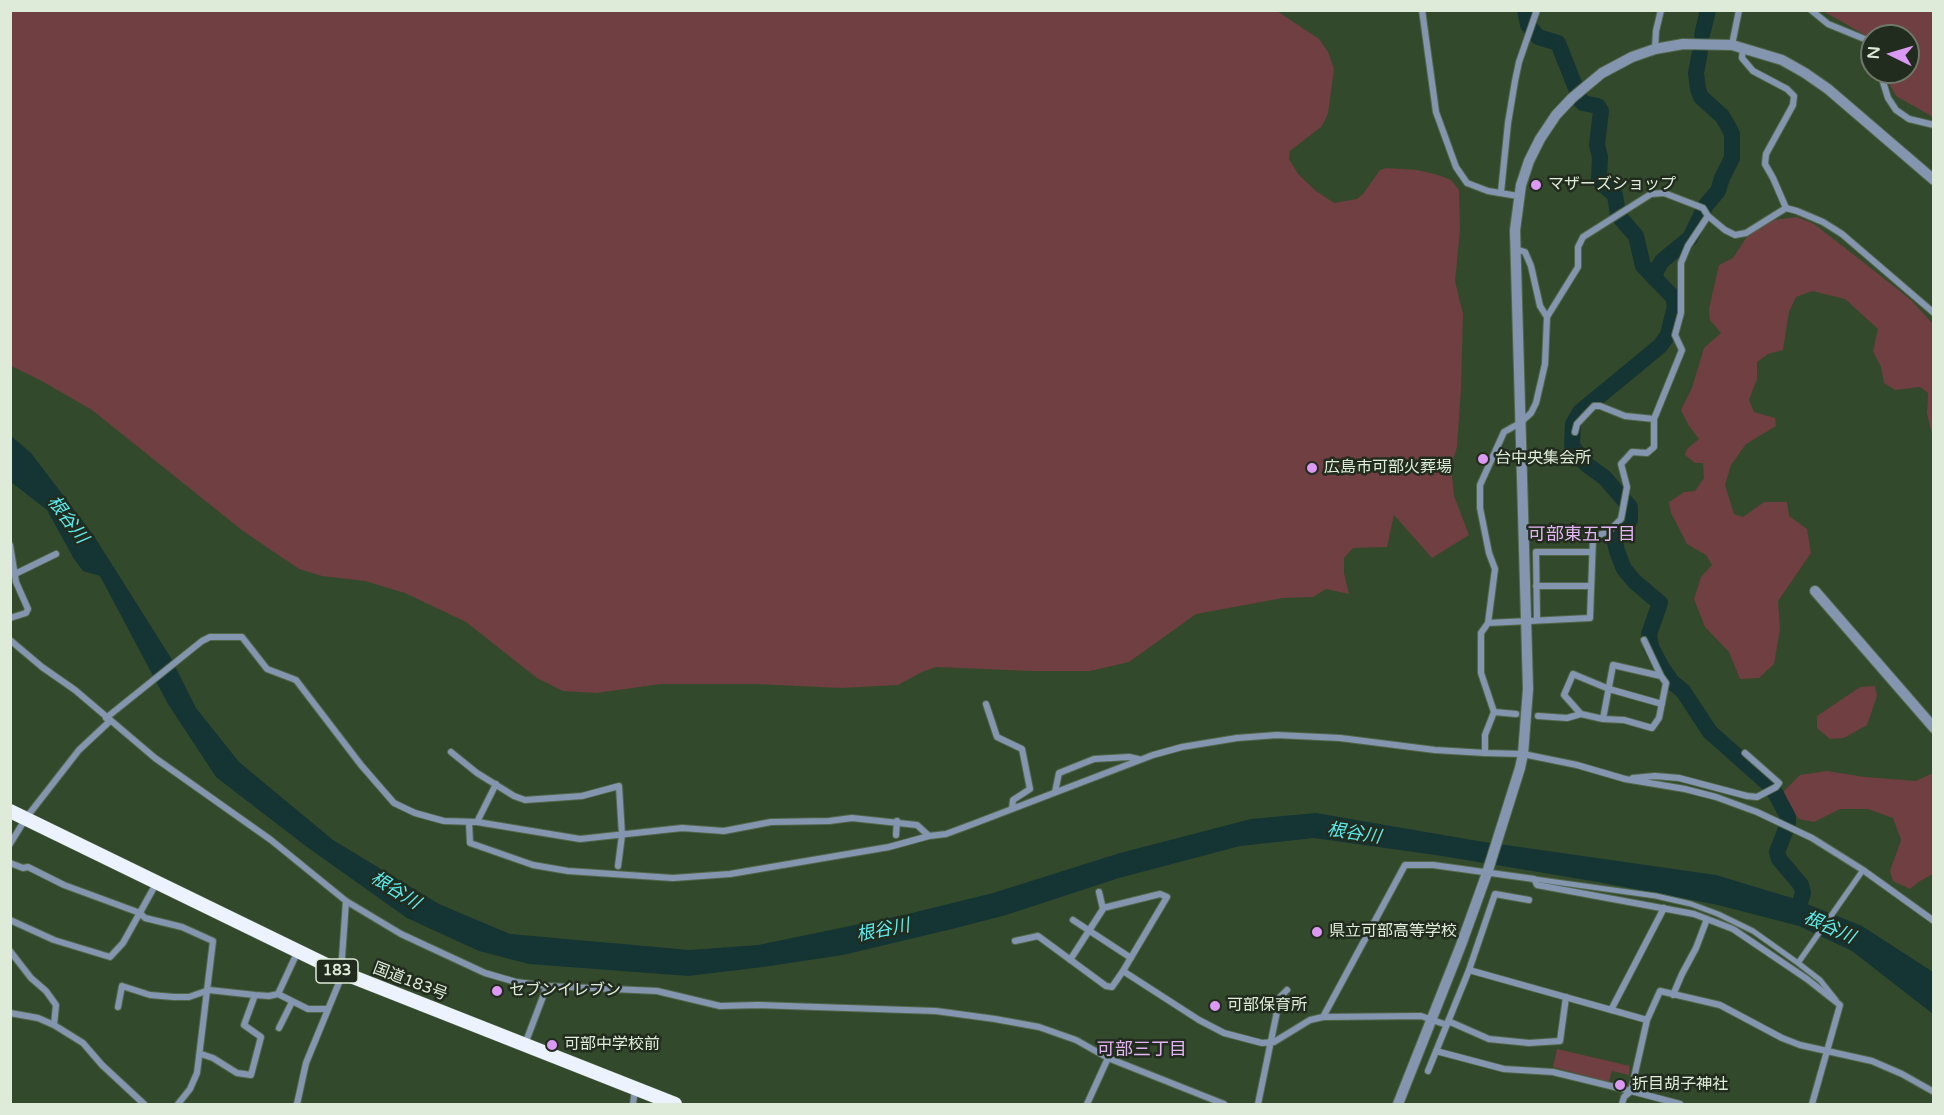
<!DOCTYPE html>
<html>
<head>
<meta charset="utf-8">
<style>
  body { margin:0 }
  #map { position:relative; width:1944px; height:1115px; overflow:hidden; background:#33492b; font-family:"Varela Round",sans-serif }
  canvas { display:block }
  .frame { position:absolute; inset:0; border:12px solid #deebd9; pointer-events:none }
  .north { position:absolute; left:1860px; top:24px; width:60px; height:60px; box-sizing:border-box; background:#222c1e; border:2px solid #6d7869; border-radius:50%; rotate:275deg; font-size:16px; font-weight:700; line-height:24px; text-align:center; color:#deebd9 }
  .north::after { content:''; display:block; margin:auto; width:21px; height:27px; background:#dc99f4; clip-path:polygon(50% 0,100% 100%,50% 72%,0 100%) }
</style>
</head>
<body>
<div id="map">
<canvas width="1944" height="1115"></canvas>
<div class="frame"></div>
<div class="north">N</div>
</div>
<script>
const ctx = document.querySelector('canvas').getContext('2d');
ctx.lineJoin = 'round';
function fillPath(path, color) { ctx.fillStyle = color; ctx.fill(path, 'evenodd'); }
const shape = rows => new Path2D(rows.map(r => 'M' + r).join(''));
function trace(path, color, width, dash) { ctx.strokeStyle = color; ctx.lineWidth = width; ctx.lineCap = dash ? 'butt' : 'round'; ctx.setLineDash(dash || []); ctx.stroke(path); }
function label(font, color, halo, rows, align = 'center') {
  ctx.font = font + ' "Varela Round","Noto Sans JP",sans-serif'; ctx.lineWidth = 5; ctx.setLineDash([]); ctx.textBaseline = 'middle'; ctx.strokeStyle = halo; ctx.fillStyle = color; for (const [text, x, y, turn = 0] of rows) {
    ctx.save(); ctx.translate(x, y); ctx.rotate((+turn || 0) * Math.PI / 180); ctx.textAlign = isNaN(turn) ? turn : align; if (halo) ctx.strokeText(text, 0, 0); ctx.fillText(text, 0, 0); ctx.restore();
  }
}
fillPath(shape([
  [10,11,1277,11,1319,39,1328,52,1334,69,1328,113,1325,120,1321,127,1290,151,1289,159,1298,174,1316,191,1334,203,1357,199,1363,194,1380,170,1386,168,1417,170,1438,175,1451,180,1459,190,1460,230,1455,281,1463,314,1461,389,1457,447,1451,466,1454,496,1469,535,1432,558,1394,515,1387,547,1353,548,1344,558,1344,573,1349,594,1326,589,1313,597,1283,598,1196,614,1129,662,1090,671,1031,671,936,667,922,672,898,685,841,688,755,684,661,684,596,693,563,691,537,678,466,622,405,593,365,581,322,576,299,569,243,531,92,410,40,380,11,366],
  [1823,11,1933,11,1933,117,1896,96,1886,78,1886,72,1908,72,1908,36,1872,36,1872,39],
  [1797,217,1814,224,1858,258,1911,300,1933,324,1933,439,1927,413,1928,393,1920,387,1895,390,1884,383,1881,367,1873,351,1878,329,1845,299,1812,291,1796,297,1789,312,1783,350,1768,354,1757,362,1757,379,1749,400,1754,412,1775,418,1776,426,1746,444,1731,465,1725,485,1734,514,1743,517,1764,502,1787,502,1789,516,1807,529,1811,553,1778,601,1780,629,1774,664,1759,678,1740,679,1729,652,1705,627,1694,599,1701,577,1712,565,1706,555,1687,544,1671,513,1669,502,1684,492,1695,491,1704,478,1703,463,1695,463,1685,455,1687,449,1699,439,1689,426,1681,410,1692,388,1704,348,1721,333,1710,320,1709,309,1719,265,1733,258,1748,235,1774,220],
  [1875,686,1877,696,1867,725,1844,738,1830,739,1817,728,1817,716,1860,687],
  [1827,771,1865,777,1916,781,1933,773,1933,874,1920,881,1910,889,1893,881,1890,871,1901,840,1893,818,1868,809,1840,809,1814,822,1799,819,1786,802,1784,791,1800,775],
  [1557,1049,1630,1066,1629,1075,1612,1071,1609,1082,1553,1067]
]), '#6f3f41');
fillPath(shape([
  [10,435,31,453,94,536,171,658,196,708,239,762,333,840,439,904,510,934,690,950,758,945,908,914,993,893,1120,853,1251,819,1316,813,1478,841,1716,875,1792,898,1862,926,1933,972,1933,1014,1852,951,1799,926,1718,905,1598,882,1442,856,1314,838,1240,846,1119,878,1006,915,956,928,843,955,763,967,688,976,529,964,479,951,407,918,307,847,216,777,168,704,100,576,83,571,74,559,47,510,11,482]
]), '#153535');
trace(shape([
  [1525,10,1528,25,1538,37,1558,43,1581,101,1583,103,1598,106,1601,111,1597,145,1600,157,1599,179,1602,184,1615,195,1618,215,1636,236,1643,266,1673,297,1675,306,1668,335,1660,346,1580,412,1573,424,1572,446,1586,464,1605,478,1630,507,1630,520,1614,538,1617,551,1624,569,1635,582,1660,603,1649,634,1651,647,1661,666,1672,682,1683,691,1710,732,1772,787,1788,817,1788,824,1777,852,1779,859,1801,885,1803,893,1797,912],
  [1702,35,1708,10],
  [1655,279,1656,271,1662,261,1690,238,1706,205,1718,191,1722,178,1732,158,1732,134,1728,126,1722,116,1701,97,1698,89,1696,73,1700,52]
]), '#153535', 16);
trace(shape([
  [1516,714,1538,716]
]), '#4d6145', 6, [6, 3]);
const pedestrian = shape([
  [1534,879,1656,896,1691,904,1718,914,1753,931,1798,963,1820,980,1836,1000],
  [1798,963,1863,870]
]);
const minor = shape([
  [1422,10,1436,112,1456,167,1467,183,1488,191,1518,196],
  [1811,10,1828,24,1872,42],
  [1732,45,1739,10],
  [1743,48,1742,58,1753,71,1787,89,1794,96,1793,105,1766,154,1765,164,1773,178,1786,208],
  [1655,49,1656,31,1661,10],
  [1880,72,1888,98,1896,110,1909,119,1934,125],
  [1501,192,1508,123,1515,81,1519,62,1537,10],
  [1515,249,1525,252,1531,266,1540,306,1547,317],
  [1934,313,1842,234,1823,222,1797,211,1786,208,1746,233,1735,235,1725,230,1708,216,1703,208,1664,193,1651,194,1583,237,1578,247,1578,267,1547,317,1545,364,1536,403,1531,413,1520,423,1504,432,1480,485,1480,508,1489,553,1495,569,1488,623,1481,633,1481,673,1494,712,1485,735,1485,753,1523,754,1577,765,1625,779,1685,789,1716,797,1757,812,1812,838,1863,870,1934,921],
  [1575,432,1577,424,1594,406,1600,406,1625,416,1654,419],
  [10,545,16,582,28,609,26,613,10,618],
  [15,574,56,554],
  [1536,586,1591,586],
  [1537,620,1536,552,1592,552],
  [1488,623,1590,618,1593,538,1610,530,1621,519,1627,487,1621,464,1632,452,1647,453,1654,447,1654,419,1682,350,1675,335,1681,313,1681,263,1688,246,1708,216],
  [10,640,42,667,75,690,155,758,271,840,346,901,401,934,485,973,516,982,547,986,657,991,720,1006,758,1005,936,1011,995,1019,1039,1027,1076,1040,1108,1058,1224,1104],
  [1644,640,1661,676],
  [986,704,997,737,1022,749,1030,789,1013,800,1012,809],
  [1494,712,1516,714],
  [1581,714,1564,695,1573,674,1609,689,1662,704],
  [1538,716,1567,718,1581,714,1603,719,1624,720,1652,728,1659,718,1666,683,1661,676,1613,665,1603,719],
  [106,718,202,641,210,637,242,637,267,669,296,680,361,765,394,803,415,813,444,821,477,822,580,839,682,828,724,831,771,822,829,821,852,818,917,825,929,836,889,847,730,874,673,878,568,871,533,865,470,843,469,822],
  [451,752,477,773,514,796,525,800,582,796,619,786,622,835,618,866],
  [1633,778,1655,776,1679,778,1747,796,1757,797,1776,787,1779,783,1745,753],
  [1055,792,1059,773,1094,759,1129,757,1138,759],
  [477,822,496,784],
  [896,835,897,821],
  [929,836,946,834,973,824,1153,755,1182,747,1237,738,1277,735,1340,738,1435,750,1485,753],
  [10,844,26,818,79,750,110,721],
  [10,863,23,868,28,867,64,885,140,913,145,918,182,927,213,941,197,1073,190,1089,178,1104],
  [10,920,54,940,110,957,123,943,157,882],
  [1073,920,1131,958],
  [1015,941,1038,936,1106,986,1112,987,1123,971,1167,897,1160,894,1103,908],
  [10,951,31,978,46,991,56,1005,54,1025],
  [1070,960,1103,909,1099,892],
  [1469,970,1647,1020],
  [1123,971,1199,1020,1224,1033,1262,1043,1274,1042,1310,1020,1323,1017,1421,1016,1447,1025],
  [341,972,346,901],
  [278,994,308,1009,327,1009],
  [1673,995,1682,974,1696,948,1707,919],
  [118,1007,122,986,150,995,174,997,189,997,209,990,255,995,269,996,278,994,297,953],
  [1611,1010,1664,908],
  [10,1013,38,1018,54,1025,83,1043,102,1065,144,1104],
  [1323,1017,1405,865,1433,865,1534,879,1537,885,1694,914,1733,929,1807,979,1840,1005,1812,1104],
  [1448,1021,1489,1039,1529,1043,1560,1041,1566,997],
  [279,1028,292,1002],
  [525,1044,547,986],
  [1436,1051,1504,1069,1553,1072,1631,1091,1647,1020,1660,991,1720,1005,1782,1038,1800,1045,1872,1061,1902,1074,1934,1092],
  [201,1054,213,1058,237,1073,251,1075,261,1037,244,1025,255,995],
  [1428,1071,1469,970,1495,894,1529,900],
  [297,1104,306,1063,343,973],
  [633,1104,635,1089],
  [1087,1104,1108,1058],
  [1258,1104,1280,997,1287,990],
  [1622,1104,1624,1097,1631,1091,1680,1104]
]);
const tertiary = shape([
  [1815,591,1934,728],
  [1398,1104,1461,945,1487,873,1520,768,1523,754,1528,689,1515,230,1521,185,1529,161,1540,139,1556,115,1572,98,1602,73,1632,57,1655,49,1683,44,1732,45,1782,60,1805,73,1828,89,1934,180]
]);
const trunk = shape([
  [10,811,343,973,675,1104]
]);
trace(pedestrian, '#52664a', 7);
trace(minor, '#52664a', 8);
trace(tertiary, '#52664a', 12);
trace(trunk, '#52664a', 15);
trace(pedestrian, '#8496af', 5);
trace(minor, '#8496af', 6);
trace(tertiary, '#8496af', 10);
trace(trunk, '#ecf3fe', 14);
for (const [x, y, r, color] of [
  [1536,185,6,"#dc99f4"],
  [1483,459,6,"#dc99f4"],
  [1312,468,6,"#dc99f4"],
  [1317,932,6,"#dc99f4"],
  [497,991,6,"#dc99f4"],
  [1215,1006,6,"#dc99f4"],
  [552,1045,6,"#dc99f4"],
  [1620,1085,6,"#dc99f4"]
]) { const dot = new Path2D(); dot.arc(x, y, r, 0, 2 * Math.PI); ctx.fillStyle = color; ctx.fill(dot); trace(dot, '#222c1e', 2); }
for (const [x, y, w] of [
  [337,971,42]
]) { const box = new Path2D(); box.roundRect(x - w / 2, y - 12, w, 24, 4.5); ctx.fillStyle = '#222c1e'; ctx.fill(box); trace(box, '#deebd9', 1.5); }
label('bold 15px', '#deebd9', null, [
  ["183",337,971]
]);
label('16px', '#deebd9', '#222c1e', [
  ["マザーズショップ",1548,185],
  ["台中央集会所",1495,459],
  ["広島市可部火葬場",1324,468],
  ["県立可部高等学校",1329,932],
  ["セブンイレブン",509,991],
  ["可部保育所",1227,1006],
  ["可部中学校前",564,1045],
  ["折目胡子神社",1632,1085]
], 'left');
label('16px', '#deebd9', '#222c1e', [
  ["国道183号",410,982,21]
]);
label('italic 18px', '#5aedf0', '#222c1e', [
  ["根谷川",67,520,53],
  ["根谷川",1354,834,9],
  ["根谷川",395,891,32],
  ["根谷川",1829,928,24],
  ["根谷川",883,931,-11]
]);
label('18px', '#e3b4f3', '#222c1e', [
  ["可部東五丁目",1582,535],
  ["可部三丁目",1142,1050]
]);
</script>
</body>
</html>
